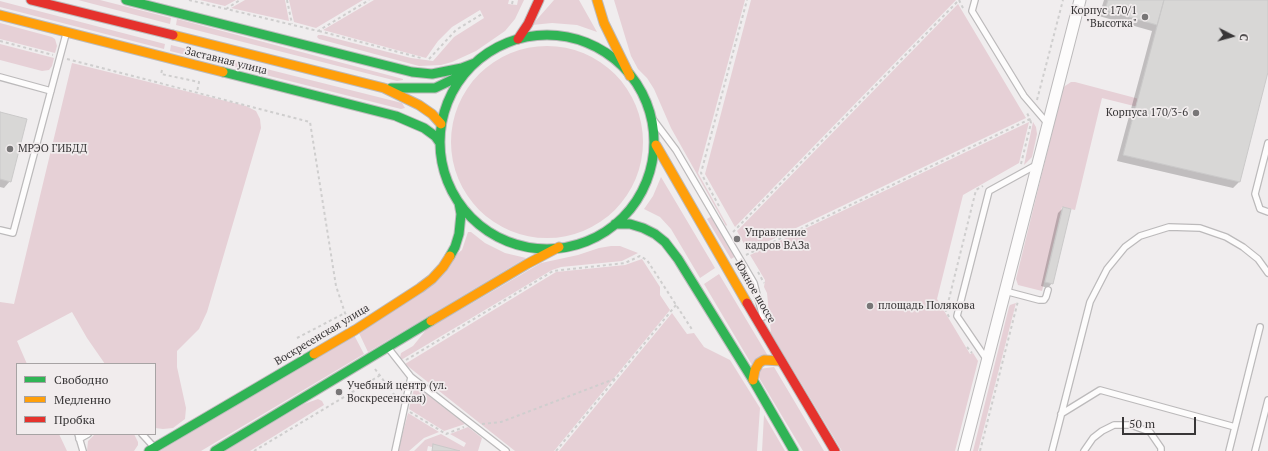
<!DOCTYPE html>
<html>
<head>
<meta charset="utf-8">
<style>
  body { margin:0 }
  #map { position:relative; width:1268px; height:451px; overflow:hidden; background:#f0edee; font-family:"PT Serif",serif }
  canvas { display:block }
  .legend { position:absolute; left:16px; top:363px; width:140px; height:72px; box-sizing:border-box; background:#f1eced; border:1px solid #a7a3a4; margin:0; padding:5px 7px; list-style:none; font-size:12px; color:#383637 }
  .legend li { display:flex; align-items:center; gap:8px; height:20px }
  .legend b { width:20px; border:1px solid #a7a3a4 }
  .north { position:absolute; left:1212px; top:16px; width:40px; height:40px; -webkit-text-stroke:3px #f1eced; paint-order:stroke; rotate:96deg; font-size:11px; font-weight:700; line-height:16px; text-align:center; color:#383637 }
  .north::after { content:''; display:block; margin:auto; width:14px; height:18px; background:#383637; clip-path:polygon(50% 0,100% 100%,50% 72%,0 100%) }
  .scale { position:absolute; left:1122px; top:417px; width:74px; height:18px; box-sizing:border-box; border:2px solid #383637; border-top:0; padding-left:5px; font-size:12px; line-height:14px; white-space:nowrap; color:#383637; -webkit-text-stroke:3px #f1eced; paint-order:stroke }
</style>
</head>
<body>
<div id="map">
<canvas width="1268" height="451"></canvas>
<ul class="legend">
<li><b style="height:5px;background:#30b455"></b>Свободно</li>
<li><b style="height:5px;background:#ff9f0a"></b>Медленно</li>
<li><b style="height:5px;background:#e5322d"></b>Пробка</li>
</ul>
<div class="north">С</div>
<div class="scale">50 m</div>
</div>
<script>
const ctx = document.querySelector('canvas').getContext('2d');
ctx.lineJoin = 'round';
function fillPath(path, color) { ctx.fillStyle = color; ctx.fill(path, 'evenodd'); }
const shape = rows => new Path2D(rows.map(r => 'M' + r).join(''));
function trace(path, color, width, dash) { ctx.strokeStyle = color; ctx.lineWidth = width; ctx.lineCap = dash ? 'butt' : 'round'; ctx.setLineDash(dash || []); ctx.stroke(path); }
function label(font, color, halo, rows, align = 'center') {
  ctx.font = font + ' "PT Serif",serif'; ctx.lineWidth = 3.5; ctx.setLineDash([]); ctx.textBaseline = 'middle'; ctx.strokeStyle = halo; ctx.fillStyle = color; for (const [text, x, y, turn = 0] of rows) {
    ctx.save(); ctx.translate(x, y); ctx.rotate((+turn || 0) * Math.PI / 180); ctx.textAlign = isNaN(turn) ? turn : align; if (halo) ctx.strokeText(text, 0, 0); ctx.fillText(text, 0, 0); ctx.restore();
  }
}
fillPath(shape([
  [78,0,100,0,171,18,170,24],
  [200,0,236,0,225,6],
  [245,0,285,0,289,21,231,8],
  [289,0,363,0,316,28,294,22],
  [374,0,509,0,508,4,517,5,518,0,524,0,515,19,505,31,476,51,452,62,441,65,419,66,319,39,317,37,318,35,322,35,411,58,433,61,454,37,484,18,480,10,452,27,438,41,426,58,323,30],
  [554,0,579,0,597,32,577,25,552,23,532,25],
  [614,0,745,0,698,173,727,225,726,226,671,128,654,89,647,78,638,69,631,56],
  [751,0,956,0,735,227,705,174],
  [0,1,165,44,164,49,0,7],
  [958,4,1026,118,748,251,737,231],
  [177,19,403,79,403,80,397,81,176,25],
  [0,23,52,37,55,39,57,46,55,53,0,39],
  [0,44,54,58,52,66,49,70,42,71,0,60],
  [171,45,402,103,405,108,401,109,170,51],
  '451 142a96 96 0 1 1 192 0a96 96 0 1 1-192 0Z',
  [72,63,246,106,256,111,260,119,261,128,207,312,199,329,177,351,177,367,186,408,185,419,173,428,163,429,155,428,155,364,105,364,87,338,72,312,17,341,27,364,17,364,17,434,59,434,67,451,0,451,0,302,14,304],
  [1071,82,1075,82,1143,100,1138,107,1102,98,1075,210,1062,207,1042,291,1018,285,1016,279,1063,88,1065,86],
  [1029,122,1019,163,963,195,937,299,970,354,973,353,978,361,955,451,842,451,771,333,767,293,764,287,765,280,750,255],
  [1033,122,1036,127,1037,134,1032,157,1024,165],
  [661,177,715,268,700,278,671,229,660,217,644,209,653,196],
  [712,216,736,256,731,259,707,219],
  [468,232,471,232,485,243,505,253,526,258,368,352,359,333,462,250],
  [611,246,620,246,638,253,622,261,561,267,552,270,401,360,400,358,401,353,413,346,426,330,541,263,578,255,599,248],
  [642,259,660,287,660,295,670,310,554,451,515,451,405,364,556,272,625,265],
  [740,263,752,284,757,302,736,266],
  [719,274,768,356,752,365,704,284],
  [1016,303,978,451,973,451,1009,307,1010,305],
  [672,313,687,334,694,333,704,347,730,360,760,408,757,451,559,451],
  [354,335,364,354,201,451,160,451],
  [774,367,824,451,803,451,758,376,759,369],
  [415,385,465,424,444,431,409,409],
  [318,399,322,401,324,405,250,451,225,451,304,404],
  [408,413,439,432,424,438,409,451,398,451],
  [764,415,785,451,762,451],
  [468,427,482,438,478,451,448,451,428,446,427,451,414,451,425,440,441,434,464,447,466,443,450,434],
  [95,434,134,434,138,442,138,445,134,451,87,451,88,441]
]), '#e6d0d6');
fillPath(shape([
  [1104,0,1268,0,1268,68,1239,182,1233,188,1117,161,1152,31,1099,16],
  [0,113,10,181,4,188,0,187],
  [1063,208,1052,283,1048,288,1041,286,1058,213]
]), '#0003');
const building = shape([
  [1108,0,1164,0,1157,25,1105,10,1108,0],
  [1164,0,1268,0,1268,72,1240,182,1123,155,1164,0],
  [0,112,27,119,11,182,0,179,0,112],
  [1063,207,1071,209,1053,284,1045,282,1063,207],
  [433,444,460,451,432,451,433,444]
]);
fillPath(building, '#d8d7d6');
trace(building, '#cac9c9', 1);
const lane = shape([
  [975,0,972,11,1024,96,1048,124],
  [0,77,51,91],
  [652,118,676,150,754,283,763,317],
  [1268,143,1255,194,1260,209,1268,212],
  [0,230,13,233,66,34],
  [1005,291,1039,300,1044,300,1046,297,1048,290],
  [389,349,411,377,506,451],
  [987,360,957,316,989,191,1038,164],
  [1061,414,1100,390,1235,427],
  [78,434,83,451],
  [142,434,153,446],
  [79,439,88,434],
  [395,451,411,377],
  [1052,451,1090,302,1107,269,1125,247,1140,236,1169,227,1200,228,1226,237,1243,247,1258,259,1268,273],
  [1084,451,1093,438,1102,431,1114,425,1131,425,1150,432,1161,448,1161,451],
  [1229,451,1260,327],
  [1255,451,1268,400]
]);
const street = shape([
  [964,451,1080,0]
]);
const fast = shape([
  [126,0,412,72,432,74,462,68,475,63],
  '440 142a107 107 0 1 1 214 0a107 107 0 1 1-214 0Z',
  [223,72,396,116,424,128,435,136,440,143],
  [391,88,435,88,462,75],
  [615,224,630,224,643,228,655,234,665,242,678,259,753,380,794,451],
  [450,256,455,247,459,234,461,214,459,203],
  [149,451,314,354],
  [215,451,431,321]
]);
const slow = shape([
  [597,0,604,23,630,76],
  [0,15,223,72],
  [173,35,384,88,419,105,432,114,441,124],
  [656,145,747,303],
  [431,321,527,264,559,247],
  [314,354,355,330,420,288,432,279,443,267,450,256],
  [753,380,755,370,759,363,764,360,781,361]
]);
const jam = shape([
  [31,0,173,35],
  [518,39,528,24,539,0],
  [747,303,835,451]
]);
trace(lane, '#bcbabb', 8);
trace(street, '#bcbabb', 13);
trace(fast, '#bcbabb', 11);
trace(slow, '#bcbabb', 11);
trace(jam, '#bcbabb', 11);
trace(shape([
  [189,0,318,31,369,0],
  [287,0,292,24],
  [959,0,964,10],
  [512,4,513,0],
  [226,9,240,0],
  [319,31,421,58],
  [0,41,53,55],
  [67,59,310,122,336,286,345,313,349,319],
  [429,59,456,30,482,14],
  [162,70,161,74,199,82,197,92],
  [1037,100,1063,0],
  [1021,164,1031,123,1030,119],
  [719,206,701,173,747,0],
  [733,232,959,0],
  [746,255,1030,119,1026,111],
  [758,272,764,283],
  [949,317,946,311,976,190,983,186],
  [297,338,345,313],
  [967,347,972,353],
  [406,360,553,271,625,263,640,256,647,260,693,331],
  [375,369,399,401],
  [410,412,446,434,464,427],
  [482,424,501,422,617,378],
  [254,451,379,376],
  [556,451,676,305],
  [980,451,1018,301]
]), '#cfcece', 2, [3, 3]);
trace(lane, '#fdfcfc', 5.5);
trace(street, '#fdfcfc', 11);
trace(fast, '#30b455', 9);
trace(slow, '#ff9f0a', 9);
trace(jam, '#e5322d', 9);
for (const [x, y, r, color] of [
  [1145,17,4,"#787677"],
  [1196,113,4,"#787677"],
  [10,149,4,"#787677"],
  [737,239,4,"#787677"],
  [870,306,4,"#787677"],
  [339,392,4,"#787677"]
]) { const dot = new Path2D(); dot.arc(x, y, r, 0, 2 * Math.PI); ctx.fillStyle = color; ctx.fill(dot); trace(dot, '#f1eced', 1.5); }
label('11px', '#383637', '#f1eced', [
  ["Корпус 170/1",1137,11,"right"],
  ["\"Высотка\"",1137,24,"right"],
  ["Корпуса 170/3-6",1188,113,"right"],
  ["МРЭО ГИБДД",18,149],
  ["Управление",745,233],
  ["кадров ВАЗа",745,246],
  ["площадь Полякова",878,306],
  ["Учебный центр (ул.",347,386],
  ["Воскресенская)",347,399]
], 'left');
label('11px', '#383637', '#f1eced', [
  ["Заставная улица",226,61,14],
  ["Южное шоссе",755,292,60],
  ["Воскресенская улица",322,335,-31]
]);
</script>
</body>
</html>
